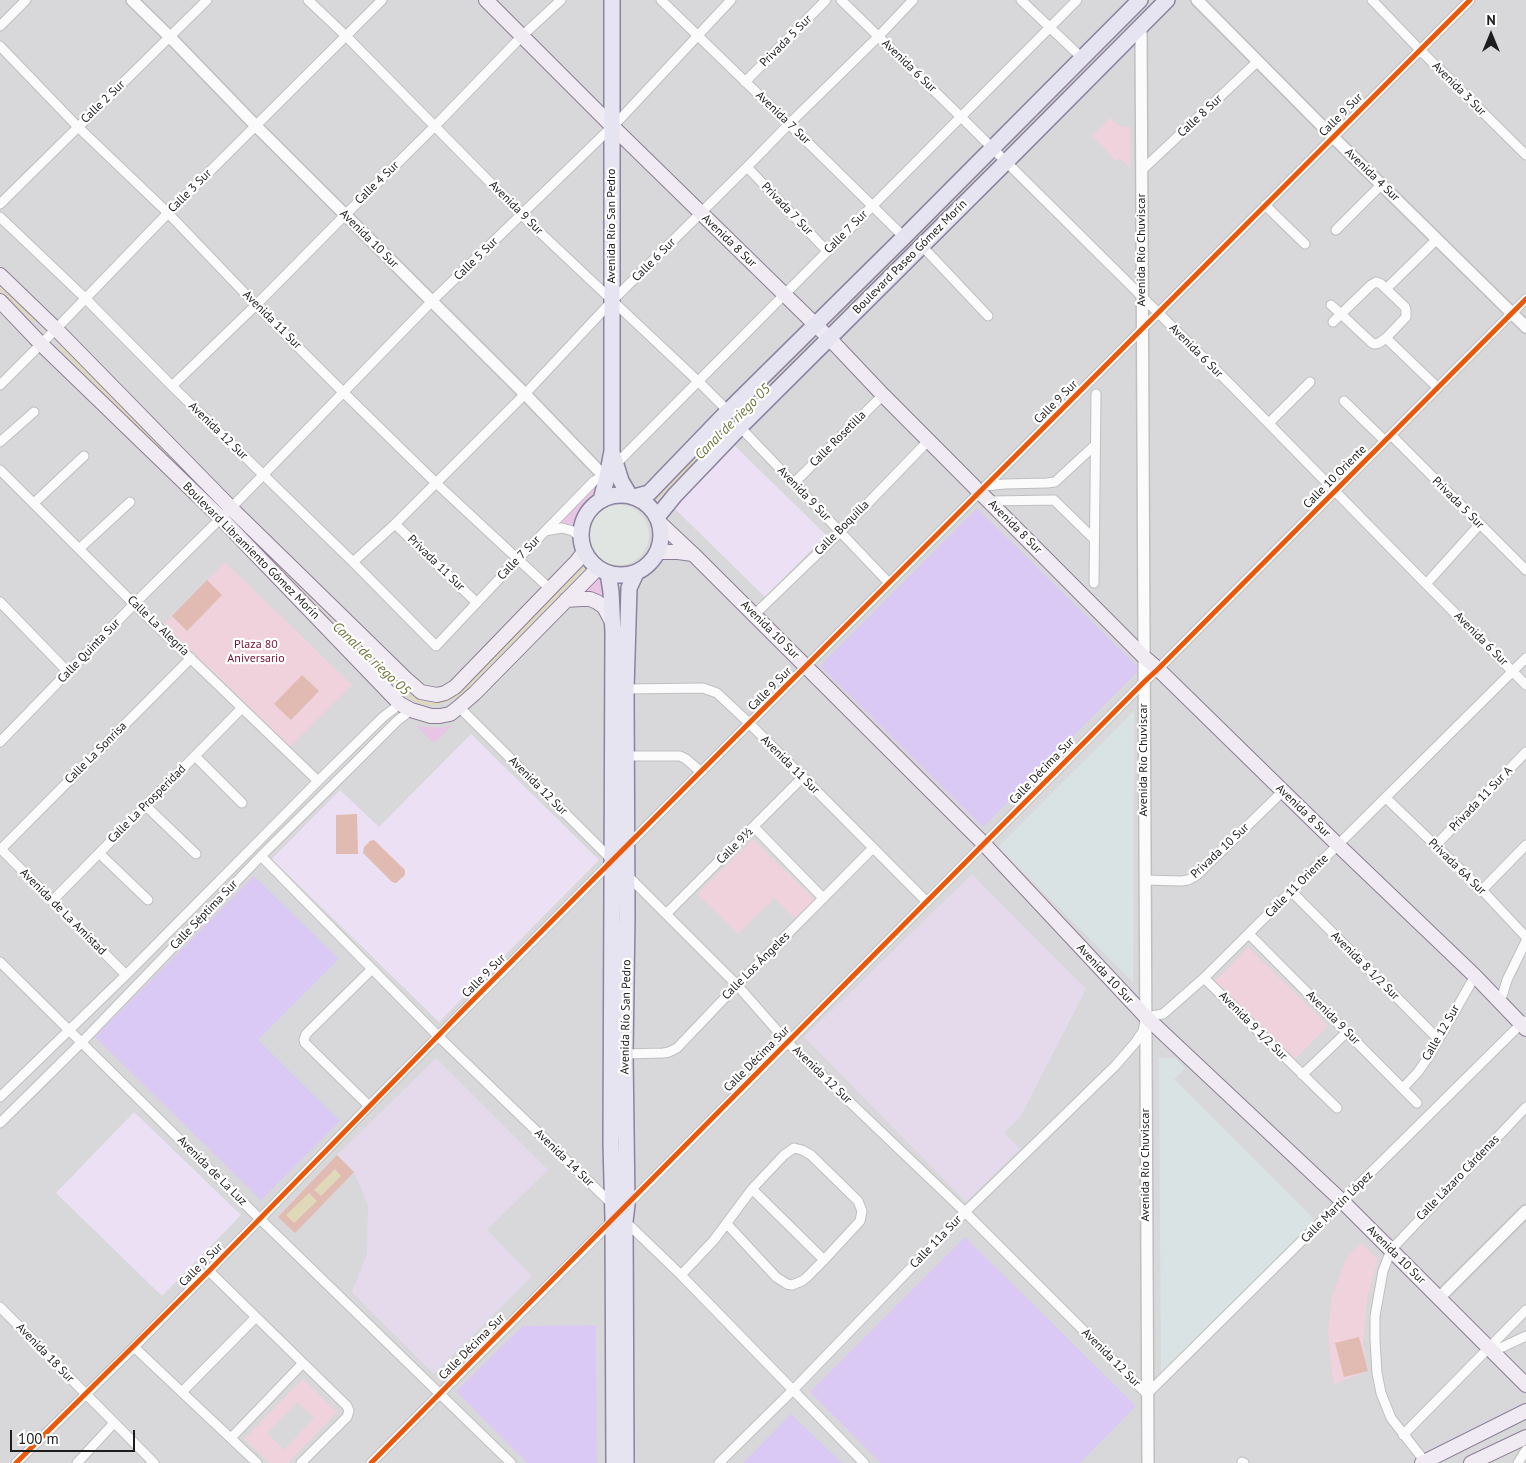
<!DOCTYPE html>
<html>
<head>
<meta charset="utf-8">
<style>
  body { margin:0 }
  #map { position:relative; width:1526px; height:1463px; overflow:hidden; background:#e7e6eb; font-family:"PT Sans",sans-serif }
  canvas { display:block }
  .north { position:absolute; left:1466px; top:10px; width:50px; height:50px; -webkit-text-stroke:4px #fff; paint-order:stroke; rotate:0deg; font-size:14px; font-weight:700; line-height:20px; text-align:center; color:#1d1d1d }
  .north::after { content:''; display:block; margin:auto; width:18px; height:22px; background:#1d1d1d; clip-path:polygon(50% 0,100% 100%,50% 72%,0 100%) }
  .scale { position:absolute; left:10px; top:1430px; width:125px; height:22px; box-sizing:border-box; border:2px solid #1d1d1d; border-top:0; padding-left:6px; font-size:15px; line-height:18px; white-space:nowrap; color:#1d1d1d; -webkit-text-stroke:4px #fff; paint-order:stroke }
</style>
</head>
<body>
<div id="map">
<canvas width="1526" height="1463"></canvas>
<div class="north">N</div>
<div class="scale">100 m</div>
</div>
<script>
const ctx = document.querySelector('canvas').getContext('2d');
ctx.lineJoin = 'round';
function fillPath(path, color) { ctx.fillStyle = color; ctx.fill(path, 'evenodd'); }
const shape = rows => new Path2D(rows.map(r => 'M' + r).join(''));
function trace(path, color, width, dash) { ctx.strokeStyle = color; ctx.lineWidth = width; ctx.lineCap = dash ? 'butt' : 'round'; ctx.setLineDash(dash || []); ctx.stroke(path); }
function label(font, color, halo, rows, align = 'center') {
  ctx.font = font + ' "PT Sans",sans-serif'; ctx.lineWidth = 4.5; ctx.setLineDash([]); ctx.textBaseline = 'middle'; ctx.strokeStyle = halo; ctx.fillStyle = color; for (const [text, x, y, turn = 0] of rows) {
    ctx.save(); ctx.translate(x, y); ctx.rotate((+turn || 0) * Math.PI / 180); ctx.textAlign = isNaN(turn) ? turn : align; if (halo) ctx.strokeText(text, 0, 0); ctx.fillText(text, 0, 0); ctx.restore();
  }
}
fillPath(shape([
  [0,0,1526,0,1526,1463,0,1463]
]), '#d8d8da');
fillPath(shape([
  [1134,711,1133,982,998,847],
  [1159,1058,1175,1058,1185,1068,1174,1079,1316,1221,1161,1373]
]), '#d9e3e3');
fillPath(shape([
  [735,446,826,535,765,597,674,508],
  [471,734,599,860,439,1022,272,859,340,790,379,827],
  [134,1112,241,1215,162,1296,56,1193]
]), '#ece0f5');
fillPath(shape([
  [68,1262,112,1306,63,1355,19,1311]
]), '#d8d7d9');
fillPath(shape([
  [972,874,1086,989,1021,1116,1004,1133,1020,1149,966,1202,804,1037],
  [436,1058,548,1170,487,1230,532,1276,434,1374,352,1292,367,1254,368,1205,354,1172,337,1155]
]), '#e5d9ec');
fillPath(shape([
  [598,481,595,495,582,511,577,526,557,522],
  [602,578,606,603,583,594,590,583],
  [453,725,434,743,416,726,442,728]
]), '#e8c5e5');
fillPath(shape([
  [977,508,1140,669,983,827,820,666],
  [254,876,339,959,258,1040,340,1121,261,1200,95,1037],
  [965,1237,1136,1406,1080,1463,881,1463,810,1392],
  [596,1325,597,1463,527,1463,456,1391,523,1326],
  [791,1414,842,1463,743,1463]
]), '#dbc9f5');
fillPath(shape([
  [1110,118,1121,127,1130,127,1130,168,1120,158,1116,161,1092,136],
  [225,562,352,685,290,747,164,624],
  [753,839,816,901,796,920,774,898,738,934,697,894],
  [1248,947,1328,1026,1294,1060,1214,982],
  [1361,1243,1378,1259,1367,1298,1363,1344,1368,1371,1333,1384,1328,1334,1332,1296,1347,1256],
  [303,1379,337,1412,288,1463,269,1463,244,1439],
  [297,1402,314,1418,284,1450,267,1433]
]), '#f0d2dd');
fillPath(shape([
  [207,580,222,595,187,631,172,616],
  [302,675,319,691,291,720,274,704],
  [357,814,358,854,336,854,336,815],
  [374,840,405,870,405,875,396,883,392,882,363,853,364,847,370,841],
  [337,1155,354,1172,295,1233,278,1217],
  [1359,1337,1368,1371,1344,1377,1335,1343]
]), '#e1bbb2');
fillPath(shape([
  '589 535a30 30 0 1 1 60 0a30 30 0 1 1-60 0Z'
]), '#e1e5e1');
fillPath(shape([
  [335,1169,341,1176,321,1196,314,1190],
  [309,1193,317,1201,294,1223,286,1215]
]), '#dfd9b9');
trace(shape([
  [1010,146,1122,34],
  [0,287,34,321],
  [832,322,988,168],
  [60,347,217,504],
  [655,500,811,344],
  [235,522,342,633,412,698,423,703,432,704,441,702,450,699,460,694,584,568]
]), '#dfd9b9', 2.5);
const minor = shape([
  [308,0,346,36,530,223,701,384,728,411],
  [661,0,789,124,904,237],
  [841,0,961,117,1231,385,1426,584,1526,685],
  [1021,0,1082,58],
  [1372,0,1420,50,1526,155],
  [0,26,26,0],
  [0,46,78,127,168,213,256,305,344,393,436,483,550,589],
  [745,82,826,0],
  [747,167,827,251],
  [1141,171,1258,61],
  [0,204,207,0],
  [1265,205,1305,244],
  [0,217,85,298,172,386,353,562,436,646,518,559,594,481,599,478,607,477],
  [1336,230,1382,184],
  [922,246,988,316],
  [1386,289,1437,239],
  [1331,305,1341,314,1372,343,1374,344,1379,343,1386,338,1406,317,1406,310,1405,307,1381,284,1376,282,1371,285,1341,314,1333,322],
  [1386,338,1438,388],
  [0,385,56,329,168,213,382,0],
  [172,386,256,305,345,215,434,127,522,36,561,0],
  [1344,401,1385,441],
  [1269,423,1310,382],
  [740,427,889,583],
  [1391,435,1526,570],
  [0,442,34,412],
  [616,464,1077,0],
  [0,470,134,604,318,781],
  [794,483,883,395],
  [986,486,1004,484,1047,483,1055,482,1095,445],
  [990,501,1054,500,1094,539],
  [34,503,84,456],
  [395,524,477,603],
  [545,531,562,528,573,531,581,538],
  [79,549,130,502],
  [353,562,395,524,525,394,612,301,747,167,789,124,879,36,913,0],
  [1094,583,1096,394],
  [1426,584,1480,524],
  [0,602,68,672],
  [754,615,840,532,929,440],
  [626,689,703,688,717,693,749,723,927,902],
  [459,707,613,861],
  [0,742,138,600,231,508,432,301,622,117,731,0],
  [195,756,242,803],
  [626,756,680,756,686,759,701,772],
  [1386,798,1482,890,1526,937],
  [146,806,196,854],
  [754,827,823,898],
  [627,846,1470,0],
  [1435,846,1526,752],
  [0,848,126,975],
  [1,849,191,658],
  [99,853,148,900],
  [261,856,438,1036,613,1205],
  [626,874,737,985,788,1043,965,1212,1147,1394,1524,1021],
  [1145,880,1181,881,1188,880,1197,875,1283,791],
  [1482,890,1526,845],
  [1292,892,1438,1039],
  [52,901,242,708],
  [667,913,802,778],
  [1249,934,1417,1103],
  [0,962,260,1219,511,1463],
  [1204,978,1337,1108],
  [1500,1003,1507,980,1526,941],
  [625,1054,663,1053,669,1052,677,1048,737,985,873,848],
  [1302,1075,1347,1032],
  [1403,1088,1418,1072,1429,1056,1475,976],
  [0,1097,126,975,321,778,383,717,400,704],
  [369,1106,305,1043,304,1040,306,1034,372,969],
  [0,1123,82,1042,261,856,362,756,397,721,411,710],
  [752,1189,824,1260],
  [626,1206,1144,682,1158,669,1526,299],
  [625,1221,681,1275,864,1463],
  [209,1271,347,1406,349,1411,347,1417,301,1463],
  [681,1275,714,1240,752,1189,784,1155,794,1148,802,1150,811,1155,858,1201,862,1211,860,1221,824,1260,807,1277,802,1281,792,1285,787,1284,776,1277,727,1224],
  [0,1307,154,1463],
  [134,1347,257,1463],
  [1492,1352,1526,1336],
  [182,1392,256,1317],
  [1403,1435,1526,1310],
  [231,1438,303,1363],
  [1242,1462,1244,1463],
  [16,1463,134,1347,260,1219,369,1106,612,861],
  [77,1463,114,1423],
  [371,1463,614,1219],
  [719,1463,793,1390,965,1212,1115,1066,1135,1043,1143,1031,1146,1017,1163,1014,1204,978,1526,658],
  [1426,1463,1391,1418,1381,1393,1377,1373,1375,1340,1375,1316,1383,1271,1391,1250,1526,1107],
  [1518,1463,1526,1450]
]);
const tertiary = shape([
  [132,0,170,37,256,126,525,394,597,469,607,477],
  [1197,0,1333,137,1526,327],
  [1141,27,1148,1463],
  [1439,1298,1526,1211]
]);
const secondary = shape([
  [486,0,612,126,829,338,883,395,1144,657,1158,669,1338,845,1475,976,1526,1029],
  [0,275,56,329,236,513,406,679,421,692,437,695,445,693,455,687,577,561,584,552],
  [0,301,41,344,221,518,400,704,411,710,431,716,440,716,450,714,459,707,475,693,598,568],
  [659,522,693,554,984,844,1146,1017,1342,1201,1526,1385],
  [658,552,678,552,693,554],
  [566,600,581,599,590,599,597,602,604,607,612,622],
  [1422,1463,1526,1411],
  [1471,1463,1526,1437]
]);
const primary = shape([
  [613,455,621,481,630,496],
  '581 535a40 40 0 1 1 80 0a40 40 0 1 1-80 0Z',
  [634,497,649,493,728,411,904,237,1140,0],
  [601,500,607,477,612,451,612,0],
  [657,517,675,495,740,427,1006,162,1167,0],
  [608,573,611,592,613,632,611,1143,613,1219,614,1463],
  [626,1463,625,1221,627,1205,625,1054,627,916,626,689,629,588,636,573]
]);
trace(minor, '#bfbec1', 11);
trace(tertiary, '#bfbec1', 14);
trace(secondary, '#8d7e95', 16);
trace(primary, '#8b83a1', 18);
trace(minor, '#fbfbfc', 9);
trace(tertiary, '#fbfbfc', 11);
trace(secondary, '#f0eaf3', 14);
trace(primary, '#e6e4f0', 15);
trace(shape([
  [16,1463,209,1271,467,1006,1470,0],
  [371,1463,1144,682,1158,669,1526,299]
]), '#e8590c', 5);
label('12px', '#1d1d1d', '#fff', [
  ["Privada 5 Sur",786,41,-45],
  ["Avenida 6 Sur",909,66,44],
  ["Avenida 3 Sur",1459,89,45],
  ["Calle 2 Sur",103,102,-44],
  ["Calle 9 Sur",1341,115,-45],
  ["Calle 8 Sur",1200,116,-43],
  ["Avenida 7 Sur",783,118,44],
  ["Avenida 4 Sur",1372,175,44],
  ["Calle 4 Sur",377,183,-44],
  ["Calle 3 Sur",190,191,-45],
  ["Avenida 9 Sur",516,208,45],
  ["Privada 7 Sur",787,209,46],
  ["Avenida Río San Pedro",612,226,-90],
  ["Calle 7 Sur",846,232,-45],
  ["Avenida 10 Sur",369,239,45],
  ["Avenida 8 Sur",729,241,44],
  ["Avenida Río Chuviscar",1142,250,-90],
  ["Boulevard Paseo Gómez Morín",910,257,-45],
  ["Calle 5 Sur",476,259,-44],
  ["Calle 6 Sur",654,260,-45],
  ["Avenida 11 Sur",272,320,45],
  ["Avenida 6 Sur",1196,351,45],
  ["Calle 9 Sur",1056,402,-45],
  ["Avenida 12 Sur",218,431,44],
  ["Calle Rosetilla",838,439,-45],
  ["Calle 10 Oriente",1335,477,-45],
  ["Avenida 9 Sur",804,494,46],
  ["Privada 5 Sur",1458,503,45],
  ["Avenida 8 Sur",1015,527,45],
  ["Calle Boquilla",842,528,-45],
  ["Boulevard Libramiento Gómez Morín",251,551,45],
  ["Calle 7 Sur",519,558,-46],
  ["Privada 11 Sur",436,563,44],
  ["Calle La Alegría",158,626,44],
  ["Avenida 10 Sur",770,630,45],
  ["Avenida 6 Sur",1481,639,45],
  ["Calle Quinta Sur",89,651,-46],
  ["Calle 9 Sur",770,689,-45],
  ["Calle La Sonrisa",96,753,-45],
  ["Avenida Río Chuviscar",1144,760,-90],
  ["Avenida 11 Sur",790,765,45],
  ["Calle Décima Sur",1042,771,-46],
  ["Avenida 12 Sur",538,786,45],
  ["Privada 11 Sur A",1481,799,-46],
  ["Calle La Prosperidad",147,804,-45],
  ["Avenida 8 Sur",1303,811,44],
  ["Calle 9½",735,846,-45],
  ["Privada 10 Sur",1220,851,-43],
  ["Privada 6A Sur",1457,867,44],
  ["Calle 11 Oriente",1297,886,-45],
  ["Avenida de La Amistad",63,912,45],
  ["Calle Séptima Sur",204,915,-46],
  ["Calle Los Ángeles",756,966,-45],
  ["Avenida 8 1/2 Sur",1365,966,45],
  ["Avenida 10 Sur",1105,974,47],
  ["Calle 9 Sur",484,976,-45],
  ["Avenida Río San Pedro",626,1017,-89],
  ["Avenida 9 Sur",1333,1018,45],
  ["Avenida 9 1/2 Sur",1253,1026,45],
  ["Calle 12 Sur",1441,1033,-60],
  ["Calle Décima Sur",757,1059,-45],
  ["Avenida 12 Sur",822,1075,44],
  ["Avenida 14 Sur",564,1158,44],
  ["Avenida Río Chuviscar",1146,1165,-90],
  ["Avenida de La Luz",212,1171,45],
  ["Calle Lázaro Cárdenas",1458,1178,-46],
  ["Calle Martín López",1337,1207,-45],
  ["Calle 11a Sur",936,1242,-46],
  ["Avenida 10 Sur",1396,1255,45],
  ["Calle 9 Sur",201,1265,-45],
  ["Calle Décima Sur",472,1347,-45],
  ["Avenida 18 Sur",45,1353,46],
  ["Avenida 12 Sur",1111,1358,45]
]);
label('12px', '#790e2e', '#fff', [
  ["Plaza 80",256,645],
  ["Aniversario",256,659]
]);
label('italic 14px', '#6d7537', '#fff', [
  ["Canal de riego 05",733,422,-45],
  ["Canal de riego 05",371,659,43]
]);
</script>
</body>
</html>
